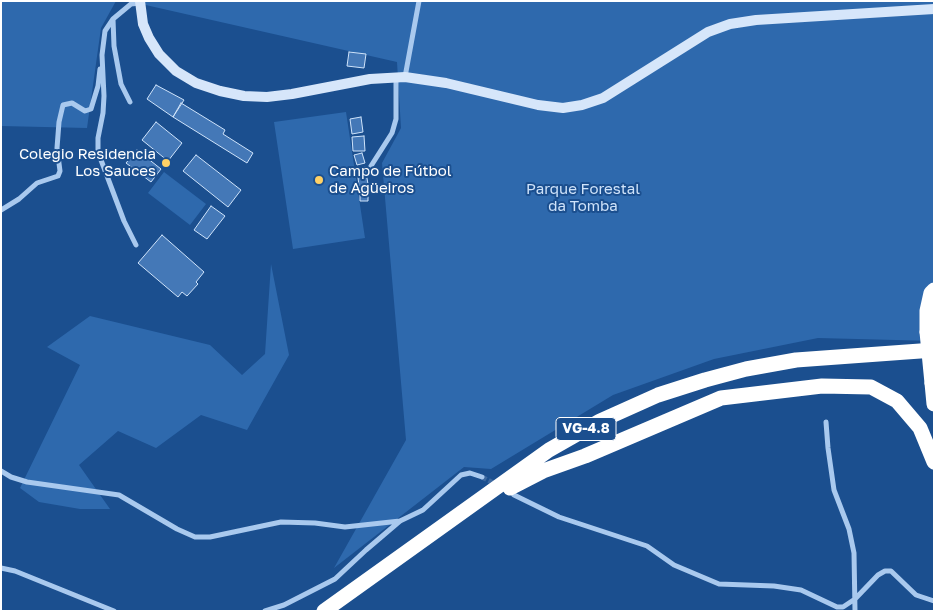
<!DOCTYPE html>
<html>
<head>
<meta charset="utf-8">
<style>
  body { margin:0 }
  #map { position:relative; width:935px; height:612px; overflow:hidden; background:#1b4f8f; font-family:"Golos Text",sans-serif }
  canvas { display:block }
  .frame { position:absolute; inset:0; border:2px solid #fff; pointer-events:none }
</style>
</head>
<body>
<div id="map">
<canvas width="935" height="612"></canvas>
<div class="frame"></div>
</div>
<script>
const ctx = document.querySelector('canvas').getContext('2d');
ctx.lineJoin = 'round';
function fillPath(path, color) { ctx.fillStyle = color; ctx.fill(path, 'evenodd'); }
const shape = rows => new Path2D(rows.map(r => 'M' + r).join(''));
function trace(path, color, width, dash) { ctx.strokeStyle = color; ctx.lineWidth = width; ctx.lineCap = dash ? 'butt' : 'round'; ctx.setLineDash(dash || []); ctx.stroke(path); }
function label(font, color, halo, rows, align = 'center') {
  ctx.font = font + ' "Golos Text",sans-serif'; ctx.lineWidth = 4; ctx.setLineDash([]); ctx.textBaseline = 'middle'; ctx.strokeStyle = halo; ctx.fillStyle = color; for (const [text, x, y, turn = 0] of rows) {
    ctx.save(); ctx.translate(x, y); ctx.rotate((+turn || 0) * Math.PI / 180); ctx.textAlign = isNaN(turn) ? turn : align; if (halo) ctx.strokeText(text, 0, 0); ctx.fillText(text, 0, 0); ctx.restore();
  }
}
fillPath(shape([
  [1,1,116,1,101,28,87,128,1,126],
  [128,1,934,1,934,341,818,338,714,359,613,395,491,469,464,467,334,568,406,440,382,163,401,128,397,62],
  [346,112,365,238,293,249,274,122],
  [164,172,206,204,190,225,148,193],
  [271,264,289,355,247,430,201,415,156,448,118,431,79,465,110,509,80,509,39,502,20,488,80,365,47,347,90,316,210,345,242,375,265,354]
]), '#2e69ad');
const building = shape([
  [349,52,366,54,364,68,347,66,349,52],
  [156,85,184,100,173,117,147,99,156,85],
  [181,103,225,130,223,134,253,153,247,163,173,117,181,103],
  [361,117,363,132,352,134,350,119,361,117],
  [156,122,182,143,168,161,142,140,156,122],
  [364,136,365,151,353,151,352,137,364,136],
  [137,150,161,169,151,182,126,163,137,150],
  [362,153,365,163,357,165,354,155,362,153],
  [196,155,241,190,228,207,183,171,196,155],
  [365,167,368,184,359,186,357,169,365,167],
  [360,188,368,188,368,201,360,201,360,188],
  [211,206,225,216,207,239,194,230,211,206],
  [162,235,204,272,196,282,198,284,187,296,182,292,178,297,138,263,162,235]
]);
fillPath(building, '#4478b7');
trace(building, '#cfe3fa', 1);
trace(shape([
  [482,477,495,484]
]), '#3d69a0', 5, [5, 2.5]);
trace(shape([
  [113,19,114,46,121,84,130,102],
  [405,77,419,1],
  [371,166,392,133,396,119,396,78],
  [1,210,19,199,37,183,58,176,60,171,57,148,59,122,63,105,72,103,85,111,91,109,98,86,100,69],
  [136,245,124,221,98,152,98,138,103,113,104,96,102,55,105,31,113,19,131,4,140,3],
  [826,422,828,448,834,490,849,529,854,553,855,611],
  [1,471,11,477,27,482,119,495,177,529,195,537,210,537,281,522,315,523,345,527,400,521,423,510,461,475,470,473,482,477],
  [514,495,559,517,647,546,674,565,719,584,774,586,801,590,837,607,843,607,855,599,878,575,885,571,891,571,916,595,934,601],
  [1,568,15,571,114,611],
  [265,611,284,605,335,579,366,550,400,521]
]), '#a9c9ee', 5);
trace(shape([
  [140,1,143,24,149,38,159,54,176,71,196,83,220,91,244,96,267,97,292,94,370,79,405,77,446,83,538,105,563,108,582,105,603,98,708,32,730,24,756,20,934,9]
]), '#d6e6fa', 10);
trace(shape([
  [927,332,927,311,931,293,934,290],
  [932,383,934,404],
  [510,488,543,471,585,456,721,398,822,386,871,387,897,401,920,428,934,462],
  [324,611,549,450,600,421,658,395,705,380,746,369,796,360,934,350]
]), '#fff', 15);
trace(shape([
  [927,332,932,383]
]), '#fff', 15);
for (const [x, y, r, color] of [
  [166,163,5,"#ffd166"],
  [319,180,5,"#ffd166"]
]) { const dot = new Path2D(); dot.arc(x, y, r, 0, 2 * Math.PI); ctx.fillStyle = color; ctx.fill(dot); trace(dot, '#1b4f8f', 2); }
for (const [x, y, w] of [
  [586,429,60]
]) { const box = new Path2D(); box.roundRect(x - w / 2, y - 11.5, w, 23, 4); ctx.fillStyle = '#1b4f8f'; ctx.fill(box); trace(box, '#fff', 1); }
label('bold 14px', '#fff', null, [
  ["VG-4.8",586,429]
]);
label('15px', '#fff', '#1b4f8f', [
  ["Colegio Residencia",156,154],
  ["Los Sauces",156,171],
  ["Campo de Fútbol",329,171,"left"],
  ["de Agüeiros",329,188,"left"]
], 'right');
label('15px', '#cfe3fa', '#1b4f8f', [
  ["Parque Forestal",583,189],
  ["da Tomba",583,206]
]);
</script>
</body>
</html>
